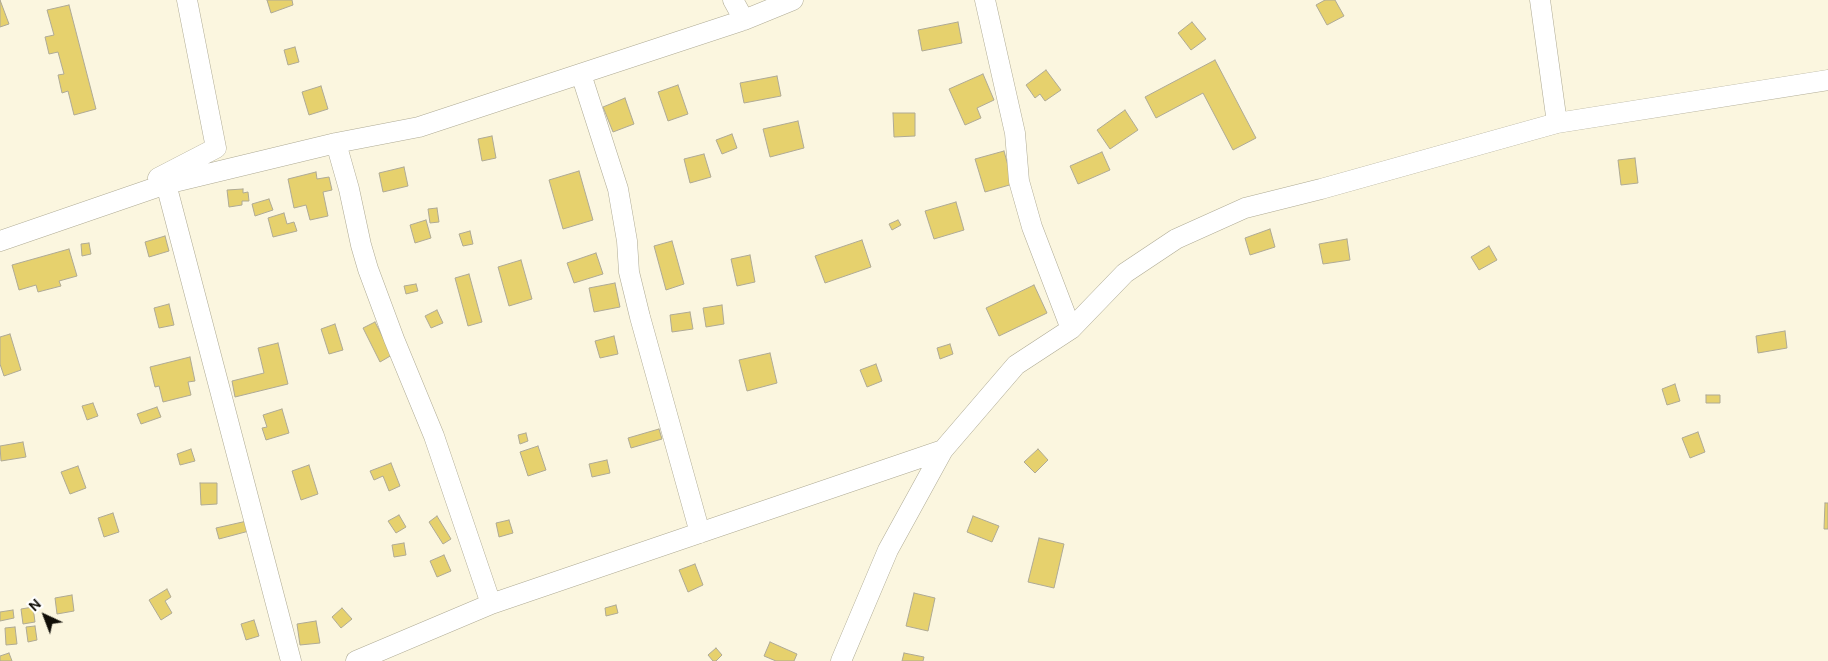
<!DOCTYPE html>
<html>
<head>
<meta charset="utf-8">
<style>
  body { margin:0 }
  #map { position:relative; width:1828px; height:661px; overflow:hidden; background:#fbf6df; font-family:"DM Sans",sans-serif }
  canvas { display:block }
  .north { position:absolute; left:20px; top:591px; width:50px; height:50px; -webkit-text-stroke:4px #fff; paint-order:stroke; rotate:317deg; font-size:14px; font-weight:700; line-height:20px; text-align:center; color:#110f08 }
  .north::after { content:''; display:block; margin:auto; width:18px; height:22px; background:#110f08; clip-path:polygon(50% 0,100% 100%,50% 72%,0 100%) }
</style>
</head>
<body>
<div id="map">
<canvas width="1828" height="661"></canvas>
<div class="north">N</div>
</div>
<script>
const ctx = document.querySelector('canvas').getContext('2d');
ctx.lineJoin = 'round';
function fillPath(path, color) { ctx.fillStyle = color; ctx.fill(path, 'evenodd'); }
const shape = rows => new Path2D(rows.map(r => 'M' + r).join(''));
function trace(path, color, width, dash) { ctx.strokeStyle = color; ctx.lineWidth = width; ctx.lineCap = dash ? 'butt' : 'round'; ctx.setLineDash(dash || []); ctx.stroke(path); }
const building = shape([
  [0,0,9,24,0,27,0,0],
  [267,0,292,0,293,5,271,13,267,0],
  [1325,0,1335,0,1344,16,1327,25,1316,5,1325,0],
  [69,5,96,109,74,115,68,91,62,93,58,75,64,74,58,52,49,54,45,37,54,35,47,10,69,5],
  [958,22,962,43,922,51,918,30,958,22],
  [1192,22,1206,39,1191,50,1178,33,1192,22],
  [295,47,299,62,288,65,284,50,295,47],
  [1215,60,1256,138,1233,150,1203,93,1156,118,1145,97,1215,60],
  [1046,70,1061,90,1045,101,1040,94,1035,98,1026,85,1046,70],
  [983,74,994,100,977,108,981,118,965,125,949,89,983,74],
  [777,76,781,96,744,103,740,83,777,76],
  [678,85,688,114,668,121,658,92,678,85],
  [321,86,328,109,309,115,302,92,321,86],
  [625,98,634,124,613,132,603,107,625,98],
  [1125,110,1138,130,1110,149,1097,130,1125,110],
  [893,113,915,113,915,136,894,137,893,113],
  [798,121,804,148,770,157,763,129,798,121],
  [732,134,737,148,722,154,716,140,732,134],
  [492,136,496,158,482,161,478,139,492,136],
  [1004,151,1013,184,985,192,975,159,1004,151],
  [1102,152,1110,170,1078,184,1070,166,1102,152],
  [704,154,711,177,690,183,684,159,704,154],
  [1635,158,1638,183,1621,185,1618,160,1635,158],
  [404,167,408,186,383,192,379,173,404,167],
  [579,171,593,220,563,229,549,180,579,171],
  [316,172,317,179,329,177,332,190,323,192,328,216,310,220,306,205,294,208,288,179,316,172],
  [243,189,243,193,248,192,249,201,242,201,242,205,229,207,227,190,243,189],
  [269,199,273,210,255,216,252,204,269,199],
  [956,202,964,230,934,239,925,211,956,202],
  [437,208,439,222,430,223,428,209,437,208],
  [284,213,287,224,294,222,297,231,273,237,268,218,284,213],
  [426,220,431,238,415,243,410,225,426,220],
  [898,220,901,225,892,230,889,224,898,220],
  [1270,229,1275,247,1250,255,1245,238,1270,229],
  [470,231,473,244,463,246,459,234,470,231],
  [165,236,169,251,149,257,145,242,165,236],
  [1347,239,1350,260,1323,264,1319,244,1347,239],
  [862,240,871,267,825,283,815,256,862,240],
  [672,241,684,284,666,290,654,246,672,241],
  [89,243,91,254,82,256,81,244,89,243],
  [1489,246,1497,260,1479,270,1471,257,1489,246],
  [69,249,77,276,59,281,61,286,38,292,36,285,19,290,12,265,69,249],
  [596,253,603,274,574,283,567,263,596,253],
  [750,255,755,282,737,286,731,259,750,255],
  [521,260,532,299,509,306,498,267,521,260],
  [469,274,482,322,468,326,455,278,469,274],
  [615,283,620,307,594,312,589,288,615,283],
  [416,284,418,291,406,294,404,286,416,284],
  [1034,285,1047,313,999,336,986,308,1034,285],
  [169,304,174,325,159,328,154,308,169,304],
  [722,305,724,324,706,327,703,308,722,305],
  [437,310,443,323,431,328,425,316,437,310],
  [690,312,693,329,672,332,670,315,690,312],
  [375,322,392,355,380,362,363,328,375,322],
  [335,324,343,350,329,354,321,329,335,324],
  [1785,331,1787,348,1758,353,1756,336,1785,331],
  [10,334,21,370,4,376,0,364,0,337,10,334],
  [614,336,618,354,600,358,595,341,614,336],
  [278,343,288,384,235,397,232,381,264,373,258,348,278,343],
  [950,344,953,354,940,359,937,348,950,344],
  [770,353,777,383,747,391,739,360,770,353],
  [190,357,195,381,188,382,191,395,163,402,159,386,155,387,150,367,190,357],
  [876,364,882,381,867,387,860,370,876,364],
  [1675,384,1680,401,1667,405,1662,389,1675,384],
  [1706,395,1720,395,1720,403,1706,403,1706,395],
  [93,403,98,416,87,420,82,406,93,403],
  [157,407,161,417,141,424,137,414,157,407],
  [282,409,289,433,266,440,262,428,267,427,263,415,282,409],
  [659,429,662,439,631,448,628,438,659,429],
  [1698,432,1705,452,1690,458,1682,438,1698,432],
  [526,433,528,441,520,444,518,435,526,433],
  [23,442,26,457,1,461,0,446,23,442],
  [538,446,546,470,528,476,520,452,538,446],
  [191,449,195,461,180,465,177,454,191,449],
  [1038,449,1048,460,1035,473,1024,462,1038,449],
  [607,460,610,473,592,477,589,464,607,460],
  [391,463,400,486,389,491,383,476,374,480,370,471,391,463],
  [309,465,318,494,301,500,292,471,309,465],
  [78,466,86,488,70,494,61,472,78,466],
  [200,483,217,483,217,504,201,505,200,483],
  [1825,503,1828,503,1828,529,1824,529,1825,503],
  [113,513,119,532,104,537,98,518,113,513],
  [399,515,406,527,396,533,388,521,399,515],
  [437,516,451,539,443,544,429,522,437,516],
  [973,516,999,526,992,542,967,532,973,516],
  [509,520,513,533,499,537,496,523,509,520],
  [247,521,249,531,219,539,216,528,247,521],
  [1039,538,1064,544,1054,588,1028,582,1039,538],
  [404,543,406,555,394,557,392,545,404,543],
  [444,555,451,571,437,577,430,561,444,555],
  [695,564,703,585,688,592,679,570,695,564],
  [167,589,171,597,165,601,172,613,161,620,149,600,167,589],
  [914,593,935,598,928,631,906,626,914,593],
  [72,595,74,611,57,614,55,598,72,595],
  [616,605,618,613,606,616,605,608,616,605],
  [33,607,35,622,23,624,21,609,33,607],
  [342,608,352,619,341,628,332,617,342,608],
  [13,610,14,618,0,621,0,612,13,610],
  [254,620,259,636,246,640,241,624,254,620],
  [316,621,320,643,300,645,297,624,316,621],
  [35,626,37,640,28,642,26,627,35,626],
  [15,627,17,644,6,645,5,628,15,627],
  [770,642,797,654,794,661,776,661,764,656,770,642],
  [716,648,722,655,716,661,713,661,708,655,716,648],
  [9,653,12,661,0,661,0,656,9,653],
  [904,653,924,657,923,661,902,661,904,653]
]);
fillPath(building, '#e6d16d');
trace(building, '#afaa95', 1);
const minor = shape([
  [733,0,744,20],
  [985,0,1015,133,1019,181,1032,227,1071,329],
  [1540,0,1557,123],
  [581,74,618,189,627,241,629,272,640,317,700,533],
  [336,143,349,189,361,245,368,269,394,339,434,436,491,604],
  [158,178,216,148,187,0],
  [166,184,291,661],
  [0,241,166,184,336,143,419,127,744,20,793,0],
  [356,661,491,604,943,450],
  [841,661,888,550,943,450,1016,365,1071,329,1125,273,1176,239,1245,208,1321,189,1557,123,1828,80]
]);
trace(minor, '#aeaa94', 21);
trace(minor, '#fff', 20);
</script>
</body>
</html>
